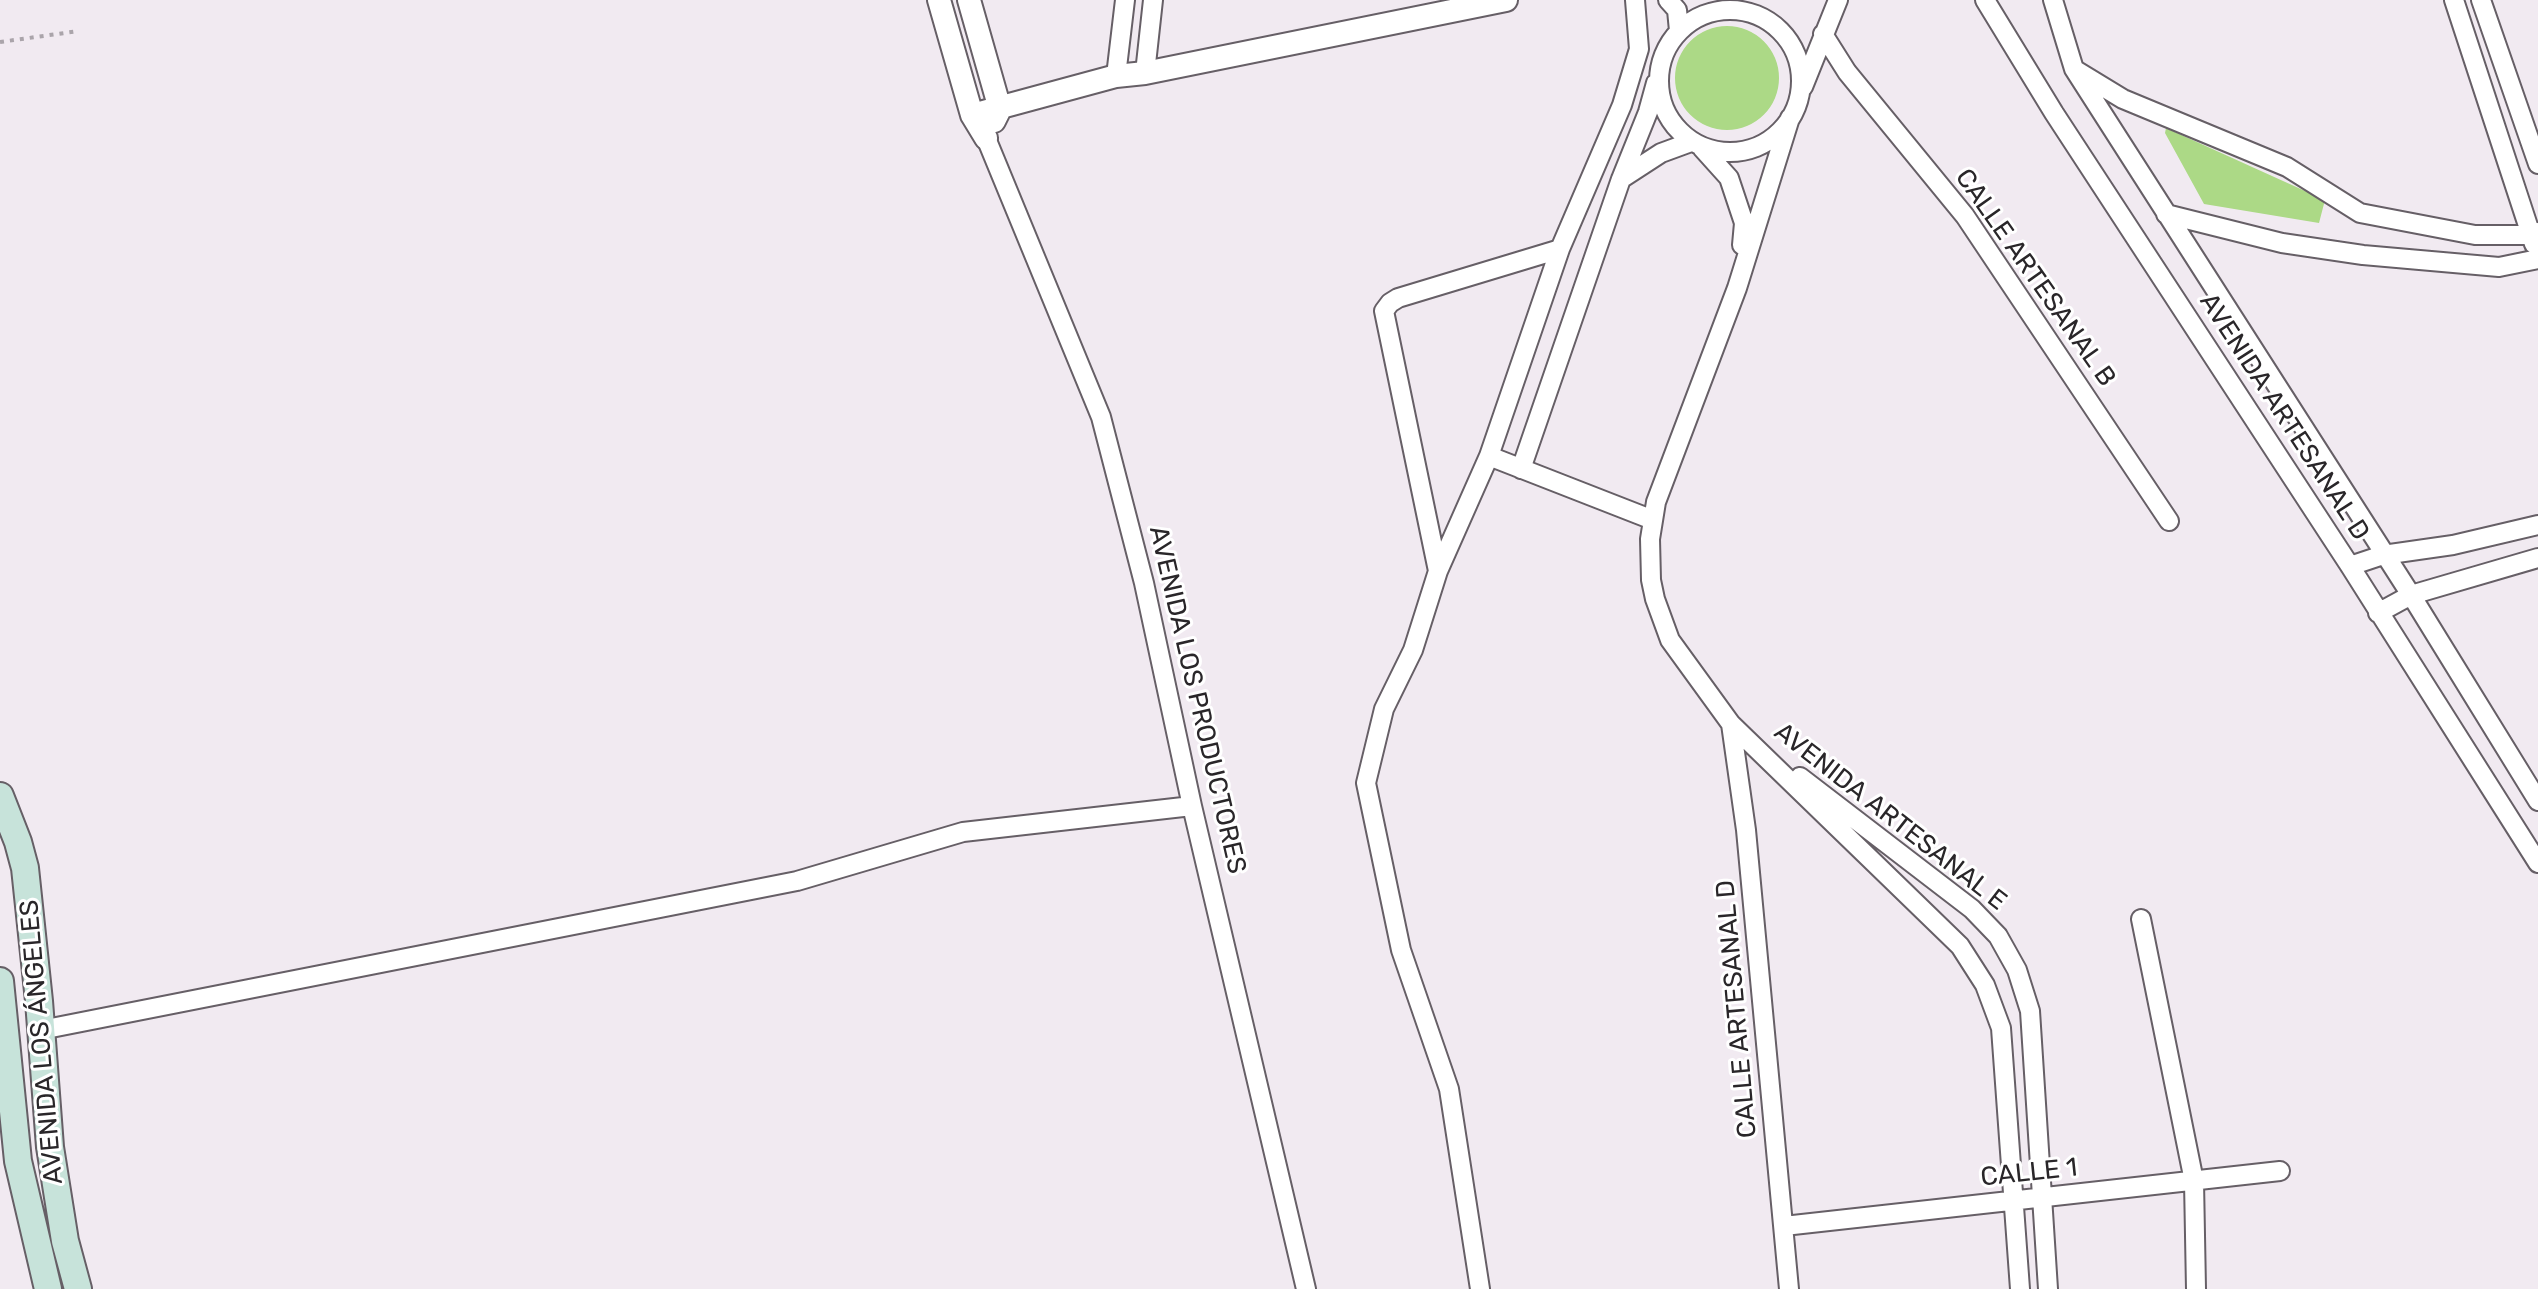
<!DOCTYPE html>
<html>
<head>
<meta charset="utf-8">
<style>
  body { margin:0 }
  canvas { display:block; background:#f1eaf1 }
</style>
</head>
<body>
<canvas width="2538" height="1289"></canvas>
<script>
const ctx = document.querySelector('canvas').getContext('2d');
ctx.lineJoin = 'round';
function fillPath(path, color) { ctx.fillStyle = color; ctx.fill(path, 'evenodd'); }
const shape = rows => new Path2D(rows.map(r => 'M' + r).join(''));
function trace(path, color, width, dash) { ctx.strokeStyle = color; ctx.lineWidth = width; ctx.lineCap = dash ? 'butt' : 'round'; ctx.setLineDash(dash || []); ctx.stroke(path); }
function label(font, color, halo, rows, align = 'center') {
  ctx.font = font + ' Rubik,sans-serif'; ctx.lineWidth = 6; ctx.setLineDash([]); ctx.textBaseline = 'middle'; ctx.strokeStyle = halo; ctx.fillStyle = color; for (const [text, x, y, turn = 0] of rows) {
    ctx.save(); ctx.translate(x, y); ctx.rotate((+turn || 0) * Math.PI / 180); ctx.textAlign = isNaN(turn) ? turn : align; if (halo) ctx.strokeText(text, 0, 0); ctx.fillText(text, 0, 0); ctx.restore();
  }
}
fillPath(shape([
  '1675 78a52 52 0 1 1 104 0a52 52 0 1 1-104 0Z',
  [2166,128,2325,200,2319,223,2204,204,2165,133]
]), '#acd986');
const minor = shape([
  [1668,0,1677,10,1679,31],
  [1985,0,2054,113,2350,566,2538,863],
  [2053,0,2074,69,2411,595,2538,801],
  [2454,0,2534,244],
  [2481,0,2538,164],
  '1659 81a71 71 0 1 1 142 0a71 71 0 1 1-142 0Z',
  [1823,34,1847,72,1965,216,2169,521],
  [2077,71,2123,99,2287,167,2360,213,2475,235,2532,235,2538,232],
  [1145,73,1153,0],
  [1116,76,1125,0],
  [1803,87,1838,0],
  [1790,118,1737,288,1656,502,1650,539,1651,580,1655,599,1670,640,1731,724,1960,946,1985,985,2001,1028,2020,1289],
  [986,138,1101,417,1144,583,1192,806,1306,1289],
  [1702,148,1729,178,1744,223,1742,245],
  [1621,179,1661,153,1691,142],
  [2166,214,2282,243,2363,255,2499,267,2538,259],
  [1489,456,1653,520],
  [1521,469,1621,179,1648,112,1656,83],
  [2350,566,2383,555,2453,545,2538,525],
  [1438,571,1384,311,1390,303,1398,298,1560,249,1622,105,1639,49,1635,0],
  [2378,613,2411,595,2538,558],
  [1731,724,1746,830,1789,1289],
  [1800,777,1972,909,1998,936,2017,970,2030,1011,2048,1289],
  [2141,919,2194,1181,2196,1289],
  [41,1030,797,881,963,832,1192,806],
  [1784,1226,2280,1171],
  [1480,1289,1449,1089,1401,950,1366,783,1384,709,1413,650,1438,571,1489,456,1560,249]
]);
const tertiary = shape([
  [939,0,972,115,986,138],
  [969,0,1000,109,994,121],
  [972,115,1116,76,1145,73,1506,0]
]);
const secondary = shape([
  [0,796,18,842,25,868,39,1001,50,1147,65,1241,78,1289],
  [0,981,18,1161,48,1289]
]);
trace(minor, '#665f66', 22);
trace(tertiary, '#665f66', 26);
trace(secondary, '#665f66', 30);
trace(shape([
  [0,42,79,31]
]), '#aaa4aa', 4, [4, 6]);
trace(minor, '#fff', 18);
trace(tertiary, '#fff', 22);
trace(secondary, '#c7e3da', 26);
label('26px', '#292629', '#fff', [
  ["CALLE ARTESANAL B",2035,278,55],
  ["AVENIDA ARTESANAL D",2284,417,57],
  ["AVENIDA LOS PRODUCTORES",1197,700,77],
  ["AVENIDA ARTESANAL E",1890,817,38],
  ["CALLE ARTESANAL D",1737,1009,-95],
  ["AVENIDA LOS ÁNGELES",42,1042,-95],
  ["CALLE 1",2029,1173,-6]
]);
</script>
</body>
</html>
